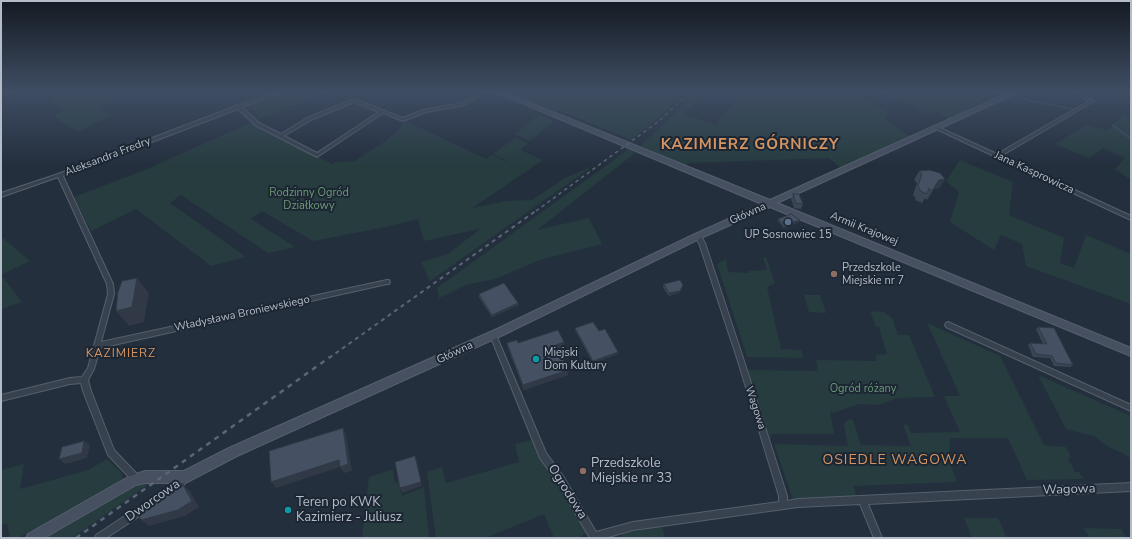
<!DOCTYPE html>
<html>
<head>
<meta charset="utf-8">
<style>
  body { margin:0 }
  #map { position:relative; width:1132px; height:539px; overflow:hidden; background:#242f3e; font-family:"Nunito Sans",sans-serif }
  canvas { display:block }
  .frame { position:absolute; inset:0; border:2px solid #b4bcc9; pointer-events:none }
</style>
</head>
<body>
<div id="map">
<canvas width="1132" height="539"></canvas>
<div class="frame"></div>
</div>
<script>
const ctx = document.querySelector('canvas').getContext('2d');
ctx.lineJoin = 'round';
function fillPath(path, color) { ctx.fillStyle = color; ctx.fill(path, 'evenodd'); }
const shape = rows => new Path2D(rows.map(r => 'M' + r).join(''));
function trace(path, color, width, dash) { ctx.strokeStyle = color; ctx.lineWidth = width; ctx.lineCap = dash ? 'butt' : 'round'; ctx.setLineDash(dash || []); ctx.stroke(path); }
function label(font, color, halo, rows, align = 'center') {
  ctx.font = font + ' "Nunito Sans",sans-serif'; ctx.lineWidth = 4; ctx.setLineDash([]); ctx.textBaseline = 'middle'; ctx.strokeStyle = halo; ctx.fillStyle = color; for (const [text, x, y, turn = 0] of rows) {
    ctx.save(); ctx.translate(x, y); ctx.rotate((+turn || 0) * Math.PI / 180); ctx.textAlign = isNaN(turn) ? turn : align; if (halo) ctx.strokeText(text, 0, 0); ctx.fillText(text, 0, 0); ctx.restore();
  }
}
fillPath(shape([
  [36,91,107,91,118,97,99,107,111,115,78,132,53,116,64,110],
  [286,91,330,91,260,118,249,104],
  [506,91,685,91,656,120,631,140,559,110,556,112],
  [694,91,705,91,684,114,715,125,743,91,857,91,862,96,889,114,884,118,912,138,873,153,842,169,829,158,688,163,684,166,640,146,670,118],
  [878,91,1006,91,979,102,950,120,936,111,926,114,903,99,894,101],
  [538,115,554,121,530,141,514,134],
  [1123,115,1131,119,1131,180,1115,169,1125,158,1103,148,1089,158,1055,144,1086,125,1107,130],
  [408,122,486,159,492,155,505,161,512,156,506,160,493,154,515,138,528,143,520,150,543,160,472,208,506,201,532,200,565,178,593,166,430,281,421,262,448,254,480,229,424,241,418,219,391,226,313,241,262,211,251,219,295,247,268,253,181,195,170,203,246,257,211,266,136,209,91,231,74,197,147,169,250,123,332,164,335,162,355,161,384,142,400,129,403,123],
  [629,149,635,153,537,230,589,218,602,244,540,260,495,279,466,285,439,298,437,288],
  [960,160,1013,182,1009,215,1064,238,1060,263,1074,268,1086,235,1131,254,1131,304,1026,266,1022,244,1001,235,994,250,950,222,959,192,946,181],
  [3,238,30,261,1,275,22,302,1,309,1,240],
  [766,257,775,283,767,287,781,349,801,350,803,358,747,357,717,264,726,259,728,272,749,273,749,271,767,270,763,258],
  [804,295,820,295,826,313,809,312],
  [870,311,884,312,892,318,898,335,909,335,935,397,897,398,879,405,858,404,837,412,830,412,834,433,832,434,772,434,770,440,746,370,818,371,816,360,877,361,875,355,887,354,879,327,876,327],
  [927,323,1000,356,1044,445,1066,447,1071,457,1068,458,1075,472,1079,472,1084,479,1027,480,1008,438,950,438,949,461,957,482,853,486,857,497,793,499,774,444,848,446,844,425,846,421,850,419,853,420,861,445,911,446,903,425,908,425,911,433,960,432,944,396,960,396],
  [1038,375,1131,416,1131,460,1128,456,1105,445,1094,436,1066,429],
  [533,440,538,452,587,532,579,538,554,538,544,514,485,538,436,538,427,472,442,467,446,483,519,462,515,444],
  [107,459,121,472,123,479,68,513,17,538,10,538,7,523,1,525,1,470,24,464,20,489,88,470],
  [393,469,395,483,399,482,402,496,424,487,429,538,362,538,369,477],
  [139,483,150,483,72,538,43,538],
  [964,518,998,518,1007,538,972,538],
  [662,525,665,538,622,538,622,534],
  [1083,528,1121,529,1127,538,1090,538]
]), '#263c3f');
trace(shape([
  [1017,95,1030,101,1073,109],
  [1113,125,1131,139]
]), '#394c67', 1.5);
const street = shape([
  [7,91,12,91,1,95,1,93,7,91],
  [278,91,283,91,242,107,259,123,281,134,307,118,354,99,403,118,423,110,462,103,483,91,487,91,465,105,426,112,403,121,383,113,317,157,255,125,238,109,63,176,113,284,114,294,101,342,387,280,389,280,390,282,389,284,387,284,100,348,94,369,88,380,91,391,114,450,136,473,138,480,137,483,134,484,131,483,130,478,108,455,83,391,81,383,70,384,1,401,1,395,70,378,82,377,88,368,108,294,107,284,58,177,1,197,1,193,58,174,236,106,236,105,240,105,278,91],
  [354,102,379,112,317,153,284,136,311,120,354,102],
  [1073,91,1077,91,1094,101,1001,156,1131,216,1131,220,934,128,936,127,938,127,997,154,1089,101,1073,91],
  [698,234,700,235,705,243,743,358,787,496,787,501,798,499,1131,483,1131,491,868,504,882,538,874,538,860,504,798,507,633,530,605,538,590,538,557,482,540,458,490,335,491,333,493,332,495,333,496,335,546,453,563,476,596,532,633,522,779,502,779,496,737,358,699,243,695,236,698,234],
  [948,322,1131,405,1131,411,946,327,945,325,946,323,948,322],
  [185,473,188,474,189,477,181,489,106,538,95,538,96,535,175,483,182,474,185,473]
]);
const secondary = shape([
  [493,91,501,91,770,200,1012,91,1020,91,1019,92,777,203,1131,348,1131,356,770,207,701,238,503,335,237,456,189,481,185,483,145,483,136,485,44,538,26,538,28,534,130,476,145,471,184,471,229,448,497,329,695,234,762,204,493,91]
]);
trace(street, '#565f6c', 2);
trace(secondary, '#565f6c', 2);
fillPath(street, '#38414e');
fillPath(secondary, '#465061');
trace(shape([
  [536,211,659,121,691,91]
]), '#5a6575', 1.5, [3.5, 3.5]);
trace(shape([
  [329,358,537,210]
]), '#5a6575', 2, [4, 4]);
trace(shape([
  [76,538,330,357]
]), '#5a6575', 2.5, [5, 5]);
fillPath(shape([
  [919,171,940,188,934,189,927,200,925,198,922,203,915,200,916,198,913,195,917,183,914,180],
  [793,194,803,204,801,209,794,208,791,199],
  [778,219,800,220,799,222,784,228,778,221],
  [664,284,682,288,679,293,669,296,663,287],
  [479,294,518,303,519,305,492,317,479,297],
  [1038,327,1073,365,1071,367,1054,366,1050,358,1033,357,1028,345,1030,343,1043,344,1036,329],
  [575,328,599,331,618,354,593,363,575,330],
  [507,343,564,347,558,349,568,375,524,390,508,348]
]), '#3b4654');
fillPath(shape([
  [945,179,940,188,934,189,927,200,939,180],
  [800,220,799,222,784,228,785,225],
  [137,278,149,293,144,322,129,326,116,311],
  [683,285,682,288,679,293,669,296,669,293],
  [518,303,519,305,492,317,492,315],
  [564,342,564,347,556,350,556,345],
  [618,352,618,354,593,363,593,361],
  [568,370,568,375,524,390,523,385],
  [343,428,346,435,352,471,344,473,340,467,276,488,271,482,339,460],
  [84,441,90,445,87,458,65,464,59,459],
  [415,456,417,460,422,486,402,493,400,488],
  [183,485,190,491,199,507,185,516,149,526,141,520]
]), '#303945');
const building = shape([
  [929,170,940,173,945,179,939,180,932,191,929,188,927,194,920,191,920,189,918,186,922,174,919,171,929,170],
  [793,194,799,194,803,204,796,203,793,194],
  [791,214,800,220,785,225,778,219,791,214],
  [137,278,132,307,116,311,118,292,122,281,137,278],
  [680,280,683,285,680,291,669,293,664,284,680,280],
  [504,283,518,303,492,315,479,294,504,283],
  [593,322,599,331,605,329,618,352,593,361,575,328,593,322],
  [1038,327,1054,328,1073,365,1056,363,1052,356,1036,354,1030,343,1047,344,1038,327],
  [558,330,564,342,556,345,568,370,523,385,507,343,517,340,518,343,558,330],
  [343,428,348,464,340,467,339,460,271,482,269,451,343,428],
  [84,441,82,453,59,459,62,447,84,441],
  [415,456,421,482,400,488,395,462,415,456],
  [183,485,192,501,178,510,141,520,138,514,183,485]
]);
fillPath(building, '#455162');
trace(building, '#303945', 1);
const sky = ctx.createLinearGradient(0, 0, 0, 166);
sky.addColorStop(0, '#141a22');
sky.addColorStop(0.55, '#3f4d63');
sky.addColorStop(1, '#3f4d6300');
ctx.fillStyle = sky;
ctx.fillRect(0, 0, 1132, 166);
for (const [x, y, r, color] of [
  [788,222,4,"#5c6f8a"],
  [834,274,4,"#8d6e63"],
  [536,359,4,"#0f9aa8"],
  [583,471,4,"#8d6e63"],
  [288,510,4,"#0f9aa8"]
]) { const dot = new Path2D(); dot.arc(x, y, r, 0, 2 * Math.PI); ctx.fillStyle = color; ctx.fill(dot); trace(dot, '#1d2633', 1.5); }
label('11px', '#b4bcc9', '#1d2633', [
  ["Aleksandra Fredry",108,157,-21],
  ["Jana Kasprowicza",1034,173,25],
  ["Główna",748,214,-24],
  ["Armii Krajowej",864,229,22],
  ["Władysława Broniewskiego",242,314,-12],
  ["Główna",455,353,-25],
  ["Wagowa",755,408,72]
]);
label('11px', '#6b9a76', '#1d2633', [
  ["Rodzinny Ogród",309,193],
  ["Działkowy",309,206],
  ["Ogród różany",863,389]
]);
label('11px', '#b4bcc9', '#1d2633', [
  ["UP Sosnowiec 15",788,235,"center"],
  ["Przedszkole",842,268],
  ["Miejskie nr 7",842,281],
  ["Miejski",544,353],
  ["Dom Kultury",544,366]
], 'left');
ctx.letterSpacing = '1px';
label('12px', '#d59563', '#1d2633', [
  ["KAZIMIERZ",121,354]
]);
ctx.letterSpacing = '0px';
label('13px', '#b4bcc9', '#1d2633', [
  ["Przedszkole",591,464],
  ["Miejskie nr 33",591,479],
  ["Teren po KWK",296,503],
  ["Kazimierz - Juliusz",296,518]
], 'left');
label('13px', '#b4bcc9', '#1d2633', [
  ["Wagowa",1069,490,-2],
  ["Ogrodowa",567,492,58],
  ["Dworcowa",153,501,-35]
]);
ctx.letterSpacing = '1px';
label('14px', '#d59563', '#1d2633', [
  ["OSIEDLE WAGOWA",895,461]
]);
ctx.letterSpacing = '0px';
ctx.letterSpacing = '1px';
label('bold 15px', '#d59563', '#1d2633', [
  ["KAZIMIERZ GÓRNICZY",750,145]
]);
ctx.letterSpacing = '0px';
</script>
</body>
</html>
